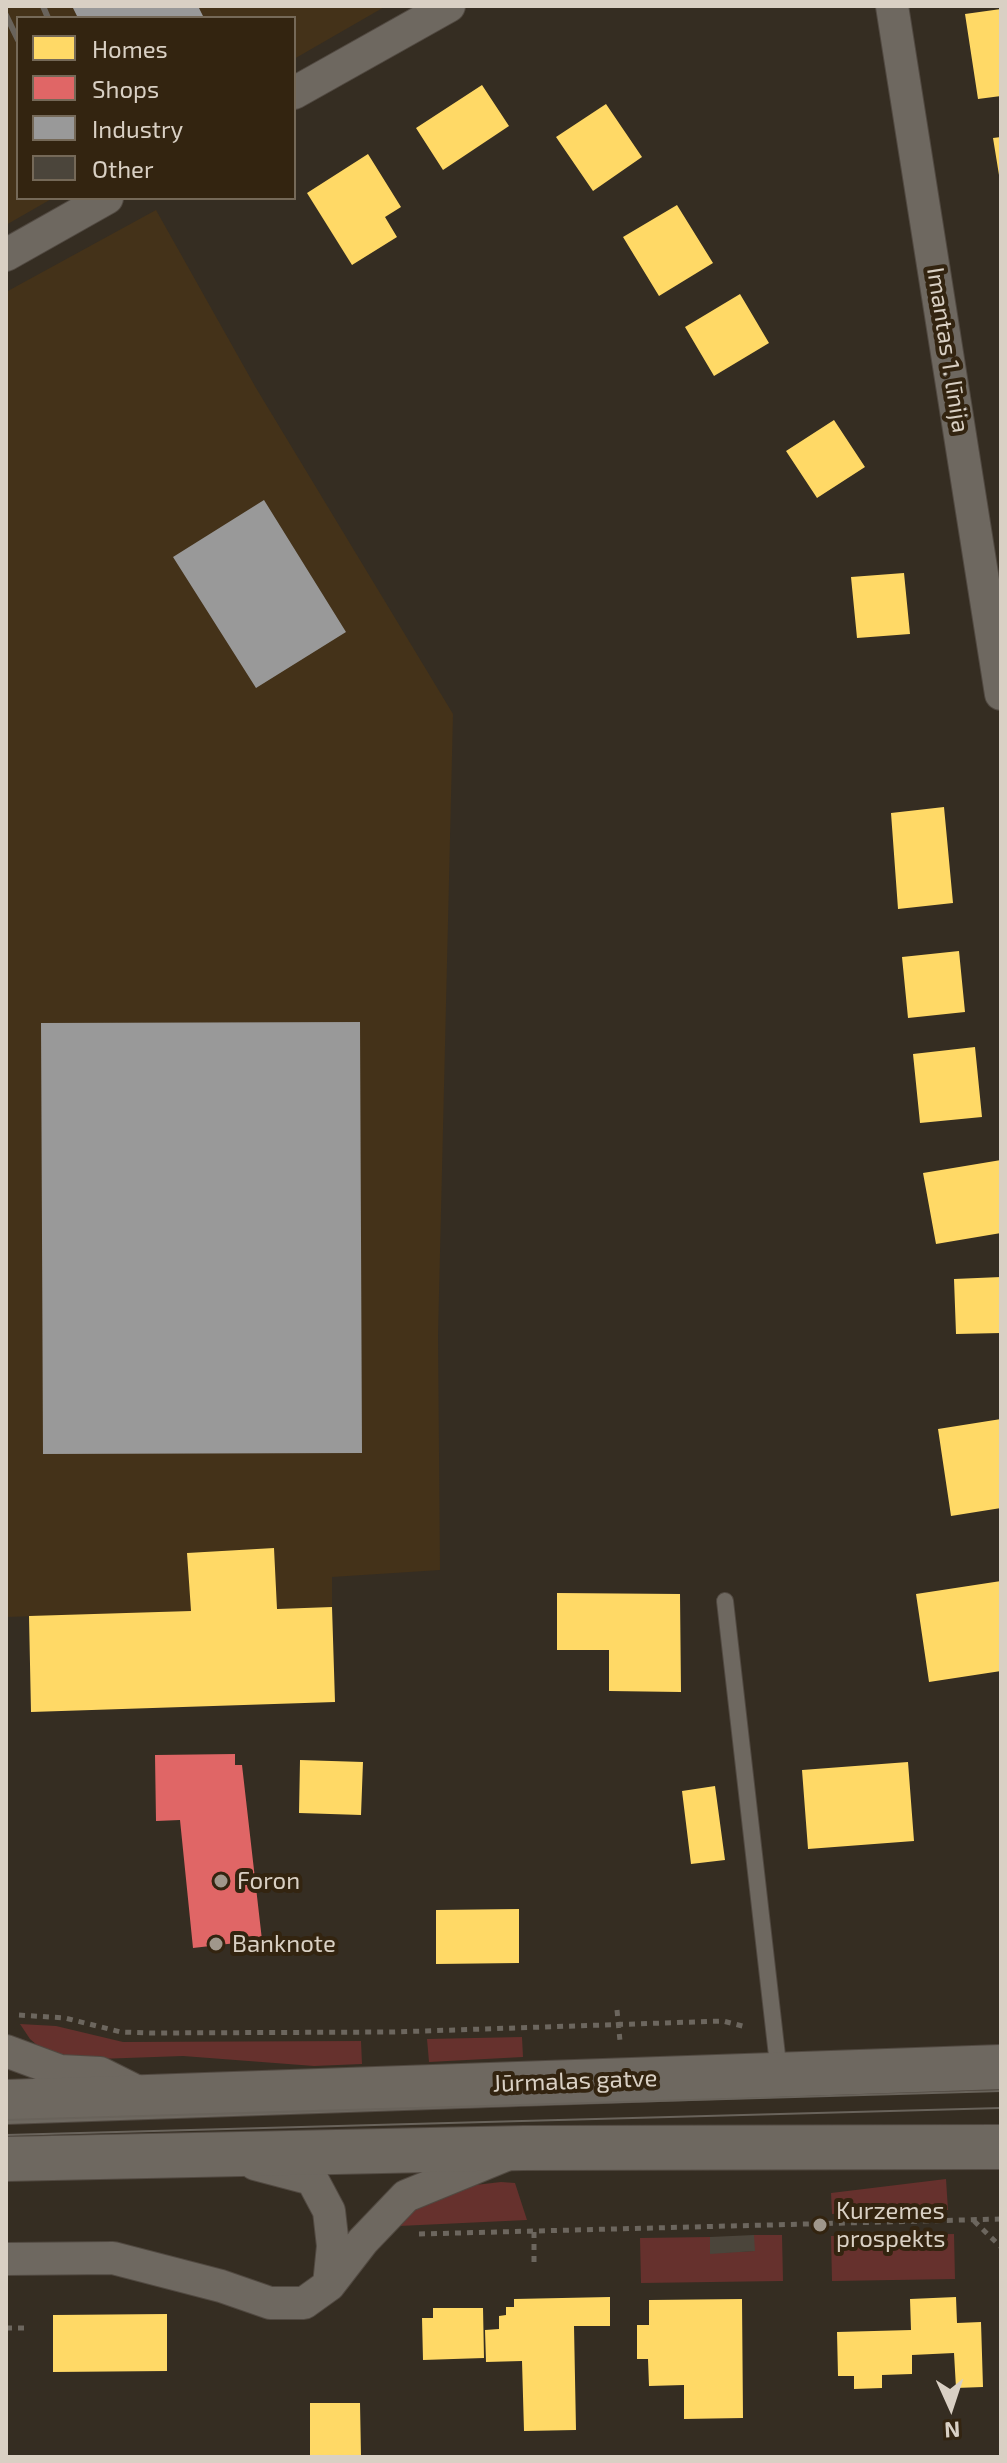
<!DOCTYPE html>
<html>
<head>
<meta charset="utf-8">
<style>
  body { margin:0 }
  #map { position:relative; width:1007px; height:2463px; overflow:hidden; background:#352d22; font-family:"Exo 2",sans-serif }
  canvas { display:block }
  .frame { position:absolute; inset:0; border:8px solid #d9d0c4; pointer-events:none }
  .legend { position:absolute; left:16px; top:16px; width:280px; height:184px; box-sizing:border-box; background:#332410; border:2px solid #756958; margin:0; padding:10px 14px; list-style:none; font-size:24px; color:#d9d0c4 }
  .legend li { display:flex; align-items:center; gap:16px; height:40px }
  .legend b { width:40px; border:2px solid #756958 }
  .north { position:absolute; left:911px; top:2367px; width:80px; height:80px; -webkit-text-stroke:6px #332410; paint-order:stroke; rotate:177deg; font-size:22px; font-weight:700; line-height:32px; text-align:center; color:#d9d0c4 }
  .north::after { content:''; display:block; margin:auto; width:28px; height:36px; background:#d9d0c4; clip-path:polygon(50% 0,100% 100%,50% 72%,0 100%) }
</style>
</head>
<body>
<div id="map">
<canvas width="1007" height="2463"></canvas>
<div class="frame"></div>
<ul class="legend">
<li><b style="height:22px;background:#ffd966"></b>Homes</li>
<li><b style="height:22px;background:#e06666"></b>Shops</li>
<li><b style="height:22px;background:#999"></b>Industry</li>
<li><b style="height:22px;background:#4b453b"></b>Other</li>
</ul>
<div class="north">N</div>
</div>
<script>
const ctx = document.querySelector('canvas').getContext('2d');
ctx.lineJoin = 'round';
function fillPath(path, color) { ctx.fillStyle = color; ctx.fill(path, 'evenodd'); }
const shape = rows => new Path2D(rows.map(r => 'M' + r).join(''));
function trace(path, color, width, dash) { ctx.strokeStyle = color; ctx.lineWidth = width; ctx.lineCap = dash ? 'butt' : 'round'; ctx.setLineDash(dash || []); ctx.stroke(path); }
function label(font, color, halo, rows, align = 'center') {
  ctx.font = font + ' "Exo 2",sans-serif'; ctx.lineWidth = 8; ctx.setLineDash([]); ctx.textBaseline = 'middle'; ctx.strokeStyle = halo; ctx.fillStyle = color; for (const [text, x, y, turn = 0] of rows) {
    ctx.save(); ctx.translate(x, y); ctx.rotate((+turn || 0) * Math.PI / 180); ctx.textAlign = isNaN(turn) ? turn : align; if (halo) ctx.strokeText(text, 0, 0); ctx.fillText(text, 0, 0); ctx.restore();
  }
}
fillPath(shape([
  [6,6,386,6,294,59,294,18,18,18,18,198,53,198,6,225],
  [156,210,256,388,453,714,438,1335,440,1570,332,1577,332,1607,277,1609,274,1548,188,1553,191,1611,6,1617,6,292]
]), '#443219');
fillPath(shape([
  [20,2024,56,2026,123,2042,361,2041,362,2064,314,2066,183,2056,70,2060,45,2052,30,2039],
  [522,2037,523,2057,429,2062,427,2039],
  [946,2179,948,2210,832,2214,831,2193],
  [501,2182,515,2183,527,2220,399,2226,414,2210,458,2187],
  [954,2234,955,2279,832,2281,831,2236],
  [754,2235,782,2235,783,2281,641,2283,640,2238,710,2237,711,2253,754,2251]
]), '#66312d');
fillPath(shape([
  [1001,9,1001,96,978,99,965,14],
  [482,85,509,126,443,170,416,128],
  [606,104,642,157,593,191,556,137],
  [1001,137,1001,175,999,175,993,138],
  [368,154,401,207,385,217,397,237,352,265,307,193],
  [677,205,713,263,659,296,623,237],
  [740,294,769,343,714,376,685,327],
  [834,420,865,467,817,498,786,451],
  [904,573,910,634,857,638,851,577],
  [944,807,953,903,898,909,891,813],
  [959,951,965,1012,908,1018,902,957],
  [975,1047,982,1117,920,1123,913,1054],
  [1001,1160,1001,1233,936,1244,923,1173],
  [1001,1277,1001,1333,956,1334,954,1279],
  [1001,1419,1001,1508,951,1516,938,1429],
  [274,1548,277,1609,332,1607,335,1702,31,1712,29,1616,191,1611,187,1553],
  [1001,1581,1001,1671,929,1682,916,1594],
  [557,1593,680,1594,681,1692,609,1691,609,1650,557,1650],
  [300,1760,363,1762,361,1815,299,1813],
  [908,1762,914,1841,808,1849,802,1770],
  [715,1786,725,1860,691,1864,682,1791],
  [519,1909,519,1963,436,1964,436,1910],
  [610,2297,610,2326,574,2326,576,2430,524,2431,522,2361,486,2362,485,2330,499,2329,499,2316,506,2315,506,2307,514,2307,514,2299],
  [956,2297,957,2323,981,2322,983,2387,956,2388,954,2353,912,2355,912,2347,912,2374,882,2375,882,2388,854,2389,854,2376,838,2376,837,2332,911,2330,910,2299],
  [742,2299,743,2418,684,2419,684,2385,649,2386,648,2359,637,2359,637,2325,649,2325,649,2300],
  [433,2308,483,2308,484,2358,423,2360,422,2318,433,2318],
  [167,2314,167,2371,53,2372,53,2315],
  [310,2403,360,2403,361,2456,310,2456]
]), '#ffd966');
fillPath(shape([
  [235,1754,235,1765,242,1765,262,1940,193,1948,180,1820,156,1821,155,1755]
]), '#e06666');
fillPath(shape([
  [72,6,198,6,204,18,78,18],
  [264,500,346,632,256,688,173,557],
  [360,1022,362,1453,43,1454,41,1023]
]), '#999');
fillPath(shape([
  [754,2235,755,2251,710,2254,710,2237]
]), '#4b453b');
const service = shape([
  [725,1601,779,2073]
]);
const minor = shape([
  [892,6,1001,694],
  [294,93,449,6],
  [6,255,107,198],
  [6,2051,60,2071,100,2073,146,2096],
  [255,2164,312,2179,329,2211,333,2246,329,2285],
  [6,2259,113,2258,221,2286,270,2303,304,2303,329,2285,363,2241,406,2196,506,2155]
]);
const secondary = shape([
  [6,2102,1001,2067],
  [6,2159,524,2148,1001,2147]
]);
trace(service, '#514941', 18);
trace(minor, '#514941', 34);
trace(secondary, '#514941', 46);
trace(shape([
  [617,2010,620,2041],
  [19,2015,65,2018,121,2032,152,2033,394,2032,723,2021,746,2027],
  [974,2221,1001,2247],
  [534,2232,534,2267],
  [419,2234,1001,2219],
  [6,2328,30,2328]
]), '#6c665e', 5, [6, 6]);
trace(service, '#6e6860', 16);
trace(minor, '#6e6860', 32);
trace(secondary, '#6e6860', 44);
trace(shape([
  [6,2120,1001,2091],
  [6,2135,1001,2108]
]), '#69635b', 2);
trace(shape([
  [43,6,48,18],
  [6,15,18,40]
]), '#69635b', 6);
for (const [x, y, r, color] of [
  [221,1881,8,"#a0978b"],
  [216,1944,8,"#a0978b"],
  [820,2225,8,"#a0978b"]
]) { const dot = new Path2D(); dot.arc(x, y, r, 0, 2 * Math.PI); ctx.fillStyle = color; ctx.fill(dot); trace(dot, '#332410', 3); }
label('24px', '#d9d0c4', '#332410', [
  ["Imantas 1. līnija",948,350,81],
  ["Jūrmalas gatve",575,2081,-2]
]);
label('24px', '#d9d0c4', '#332410', [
  ["Foron",237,1881],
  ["Banknote",232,1944],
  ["Kurzemes",836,2211],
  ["prospekts",836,2239]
], 'left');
</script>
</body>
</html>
